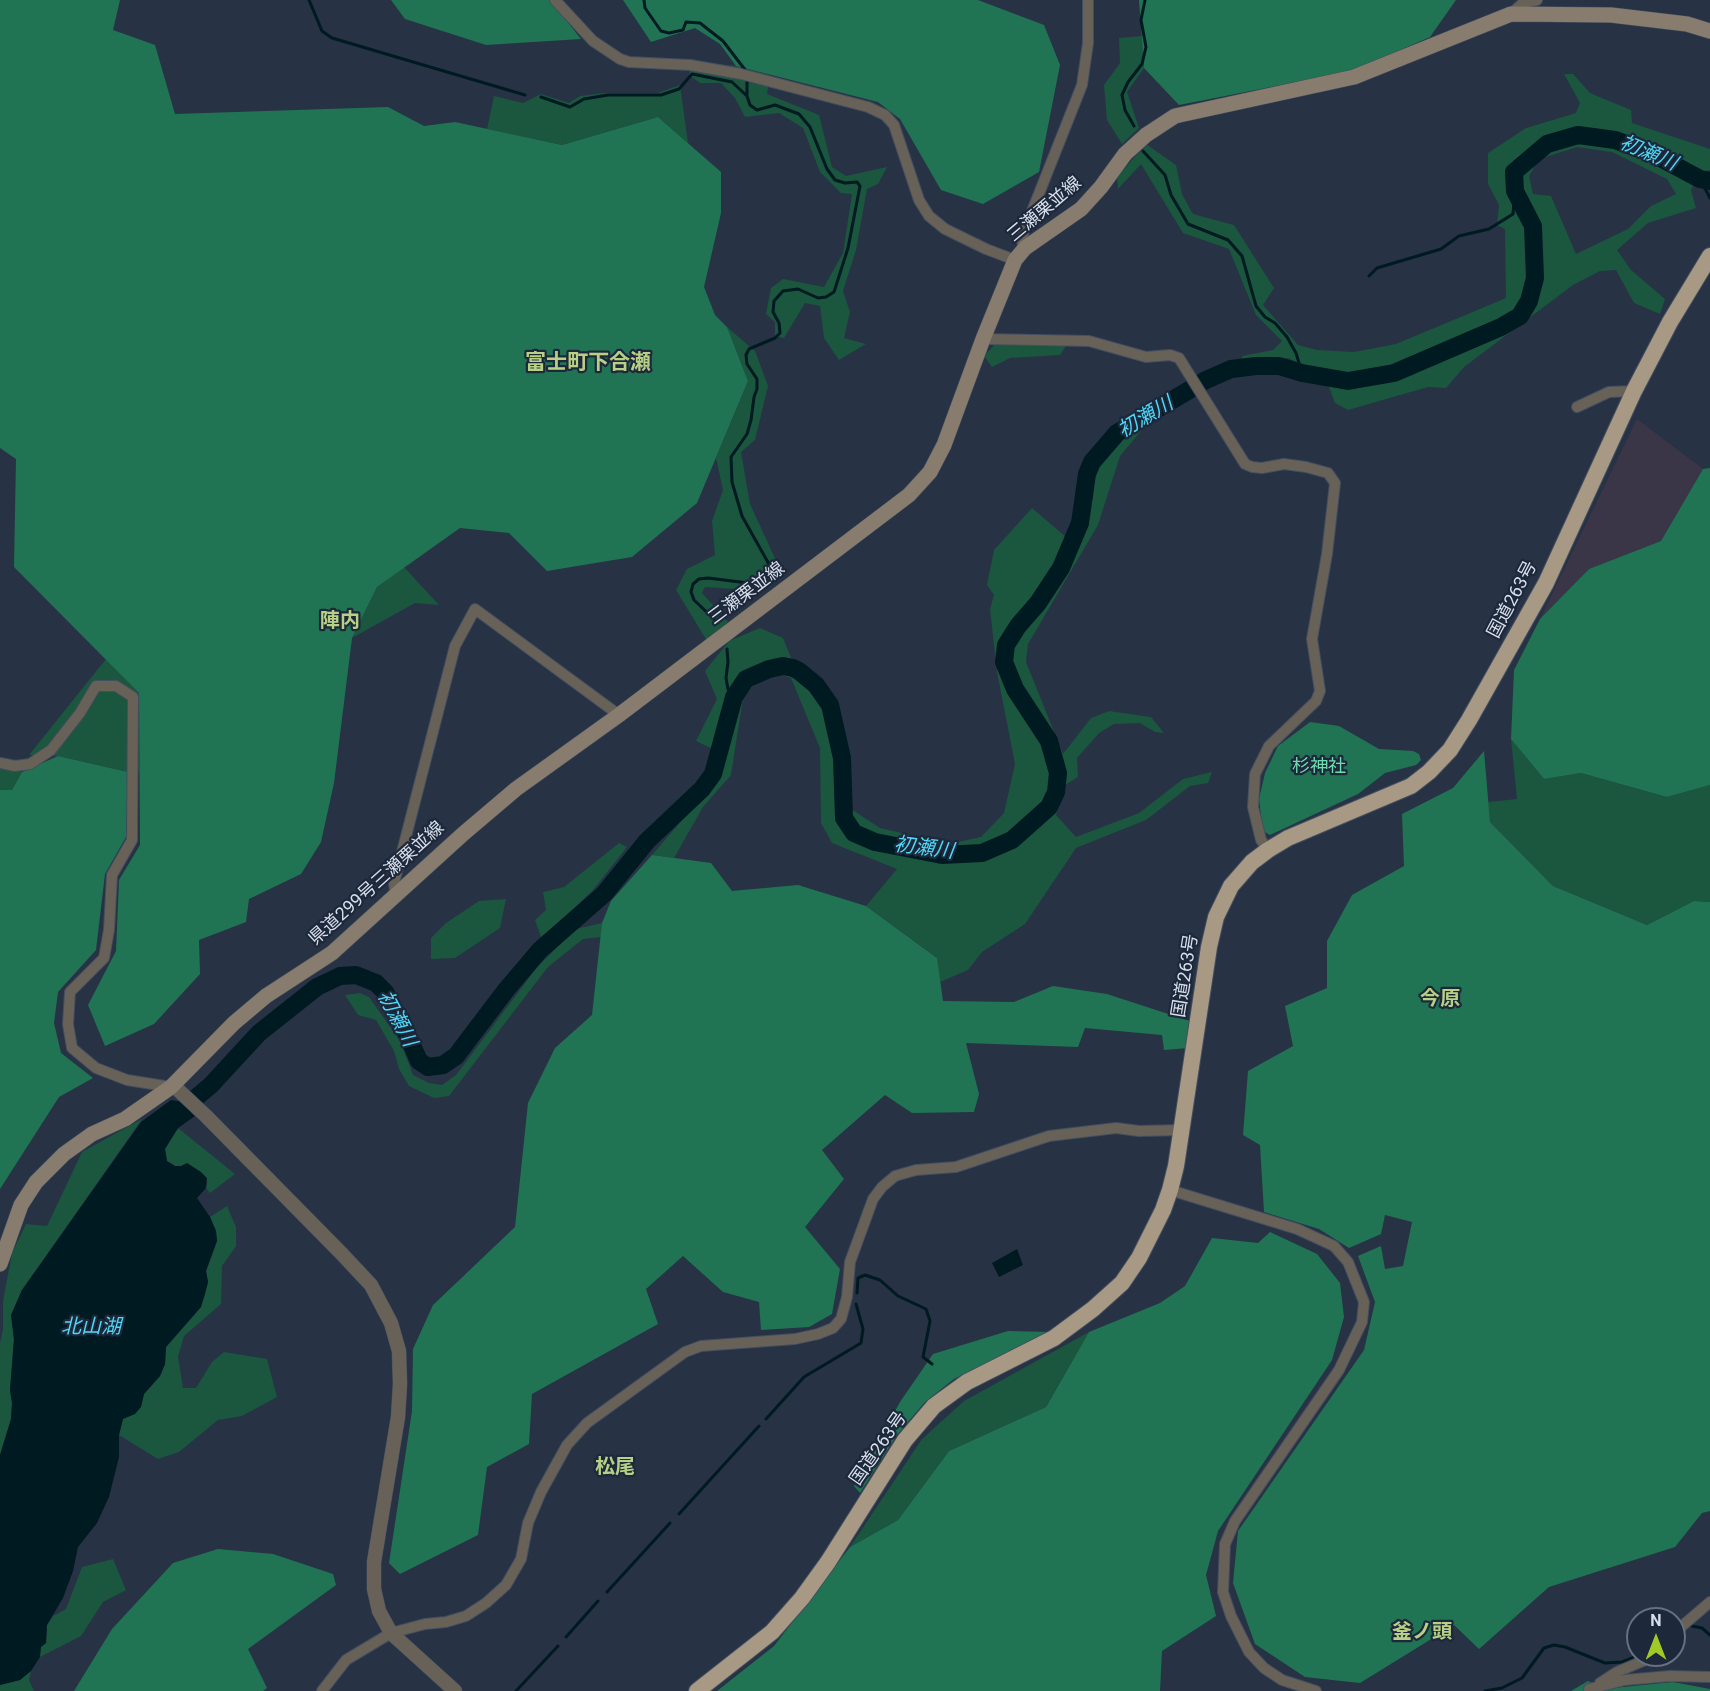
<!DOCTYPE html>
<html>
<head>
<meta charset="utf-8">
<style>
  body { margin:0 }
  #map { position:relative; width:1710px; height:1691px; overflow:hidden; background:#273245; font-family:Roboto,sans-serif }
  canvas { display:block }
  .north { position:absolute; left:1626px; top:1607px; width:60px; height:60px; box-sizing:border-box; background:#1d283a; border:2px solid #677181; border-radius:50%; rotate:0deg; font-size:16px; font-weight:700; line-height:24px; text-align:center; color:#d7deeb }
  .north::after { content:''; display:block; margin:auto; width:21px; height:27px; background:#a2c928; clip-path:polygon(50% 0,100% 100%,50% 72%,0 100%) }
</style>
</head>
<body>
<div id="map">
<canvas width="1710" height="1691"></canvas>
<div class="north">N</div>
</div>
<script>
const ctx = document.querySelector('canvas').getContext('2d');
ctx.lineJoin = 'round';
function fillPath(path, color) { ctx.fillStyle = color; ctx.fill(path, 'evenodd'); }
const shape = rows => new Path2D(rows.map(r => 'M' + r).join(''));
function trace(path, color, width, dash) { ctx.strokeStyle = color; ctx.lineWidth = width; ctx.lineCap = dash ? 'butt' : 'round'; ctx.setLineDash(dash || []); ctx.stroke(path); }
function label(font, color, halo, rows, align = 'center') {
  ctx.font = font + ' Roboto,"Noto Sans JP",sans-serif'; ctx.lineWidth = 4.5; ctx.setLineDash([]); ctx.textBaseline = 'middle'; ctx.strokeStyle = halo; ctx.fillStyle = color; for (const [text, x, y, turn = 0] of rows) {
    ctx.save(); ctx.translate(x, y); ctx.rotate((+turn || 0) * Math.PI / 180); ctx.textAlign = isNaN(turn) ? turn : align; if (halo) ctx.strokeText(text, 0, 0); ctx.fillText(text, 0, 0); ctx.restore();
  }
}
fillPath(shape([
  [1637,419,1703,469,1661,541,1589,569,1540,619]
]), '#3b3647');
fillPath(shape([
  [1142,36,1144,68,1127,92,1139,128,1122,144,1107,120,1104,85,1120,63,1119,38],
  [691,61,736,66,770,75,767,94,819,115,832,167,846,176,887,167,878,184,867,189,856,250,843,291,850,312,844,338,866,344,839,360,824,338,820,306,805,303,784,338,775,336,775,322,766,314,771,288,783,279,824,287,843,253,852,194,841,193,820,172,803,128,779,113,745,117,735,98,721,83,700,83,689,75],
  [1564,74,1573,74,1590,93,1631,110,1632,123,1710,149,1710,170,1700,173,1691,190,1696,208,1648,223,1617,250,1631,270,1665,299,1660,314,1634,303,1616,270,1600,271,1573,285,1464,367,1446,388,1428,387,1348,410,1335,403,1329,387,1328,371,1307,367,1288,358,1242,361,1242,356,1273,350,1282,341,1256,315,1229,249,1183,233,1141,164,1118,189,1117,177,1146,144,1176,165,1182,194,1193,214,1234,225,1274,288,1263,305,1298,345,1317,350,1354,352,1396,344,1506,298,1505,229,1497,225,1499,205,1488,184,1488,153,1526,128,1576,113,1580,103],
  [1577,147,1612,152,1667,179,1676,194,1651,206,1628,229,1576,254,1551,196,1533,194,1529,176,1539,159],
  [680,85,688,143,658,117,562,145,487,129,494,96,523,103,541,94,569,103,580,96,605,93,658,93],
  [727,327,755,351,768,386,755,440,741,452,750,504,779,567,772,582,751,590,705,587,702,593,728,622,707,641,676,590,687,569,715,555,712,521,723,490,716,458,748,381],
  [995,344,1066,346,1060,355,1010,358,992,367,984,356],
  [1141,431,1120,456,1098,525,1028,644,1026,662,1063,754,1091,718,1109,711,1151,717,1164,733,1155,732,1140,723,1114,724,1099,733,1077,758,1078,777,1065,785,1056,815,1076,837,1139,813,1183,779,1212,772,1208,783,1190,786,1146,820,1076,848,1025,924,982,952,968,970,940,982,936,957,866,906,897,869,832,843,821,823,820,748,791,678,779,674,757,681,743,698,731,775,703,807,674,858,652,855,721,775,723,754,696,741,717,699,705,671,729,641,760,628,783,638,794,665,837,714,846,777,848,807,880,828,949,844,981,837,1004,813,1015,764,997,672,990,609,994,595,987,585,994,550,1032,508,1066,537,1078,540,1093,498,1096,463,1120,437],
  [404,567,439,605,415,603,352,638,377,587],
  [106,659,139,693,139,771,128,772,58,756,29,755],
  [1511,739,1544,779,1581,773,1667,797,1710,785,1710,902,1694,901,1647,925,1553,886,1490,822,1488,802,1517,799],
  [0,768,22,772,12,790,0,790],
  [619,843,627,847,593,890,558,924,541,937,535,920,546,910,543,892,564,887],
  [506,899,500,928,455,958,431,959,431,938,446,923,479,901],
  [602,923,601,937,583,939,548,967,449,1096,434,1098,409,1086,399,1069,394,1051,376,1020,358,1015,345,995,360,993,369,997,400,1041,413,1075,429,1083,442,1085,456,1075,538,966,576,929],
  [142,1119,22,1290,15,1306,11,1315,14,1339,10,1390,12,1403,11,1419,0,1455,0,1343,3,1329,3,1301,12,1253,26,1224,47,1226,82,1152],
  [178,1128,235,1174,210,1193,206,1188,207,1182,181,1166,175,1166,167,1161,165,1149],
  [227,1206,236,1227,236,1246,222,1266,221,1304,184,1336,178,1357,183,1388,196,1388,212,1362,224,1352,267,1359,277,1397,242,1416,218,1420,179,1452,158,1459,119,1435,123,1418,141,1407,144,1394,160,1376,165,1364,166,1347,201,1307,208,1282,206,1271,217,1241,216,1231,210,1217],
  [1089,1332,1046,1407,949,1451,898,1520,850,1547,922,1439,964,1401],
  [113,1559,126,1590,103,1602,81,1636,40,1657,40,1647,46,1643,47,1625,53,1616,66,1609,82,1567],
  [31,1671,29,1680,34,1691,0,1691,0,1685,20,1680]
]), '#1b563f');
fillPath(shape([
  [0,0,120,0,113,30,155,45,175,114,388,107,424,126,455,122,562,145,658,117,721,172,721,213,704,287,715,315,727,327,748,381,697,503,632,557,547,571,509,533,460,528,377,587,352,638,334,783,321,842,301,874,249,899,246,922,199,940,200,974,154,1024,105,1046,88,1005,116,951,119,880,140,845,139,693,14,567,16,459,0,448],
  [391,0,550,0,581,39,486,45,405,19],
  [623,0,978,0,1044,25,1060,65,1039,172,983,204,941,190,900,119,878,102,736,66,720,44,695,28,651,42],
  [1139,0,1456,0,1430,37,1353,71,1179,105,1144,68],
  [1710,468,1710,785,1667,797,1581,773,1544,779,1511,739,1514,670,1540,619,1589,569,1661,541,1703,469],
  [1310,722,1339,726,1379,749,1413,751,1419,754,1421,760,1416,765,1385,773,1358,794,1270,835,1263,831,1259,799,1265,773,1278,746],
  [1484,751,1490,822,1553,886,1647,925,1694,901,1710,902,1710,1511,1702,1513,1675,1547,1549,1587,1479,1649,1454,1625,1360,1683,1305,1677,1255,1644,1233,1583,1238,1531,1364,1350,1375,1302,1358,1256,1381,1246,1385,1269,1403,1266,1412,1222,1385,1215,1381,1234,1349,1248,1319,1229,1264,1212,1260,1145,1243,1135,1248,1071,1293,1046,1285,1006,1327,988,1327,941,1352,895,1404,866,1402,814,1453,788],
  [58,756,128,772,126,837,105,874,96,950,58,992,54,1023,61,1053,93,1078,59,1097,0,1189,0,790,12,790,22,772],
  [652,855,711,863,732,891,798,885,866,906,937,958,943,1001,1014,1002,1053,986,1107,994,1193,1022,1188,1048,1164,1050,1162,1035,1085,1028,1078,1047,966,1043,979,1094,974,1112,912,1113,885,1095,822,1150,844,1179,805,1227,840,1269,832,1314,809,1327,761,1330,759,1302,723,1292,683,1256,646,1289,658,1324,532,1394,529,1444,487,1467,478,1535,400,1574,389,1563,412,1411,413,1349,433,1305,515,1227,528,1103,555,1048,592,1015,602,923,611,901],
  [1270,1232,1317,1254,1340,1283,1344,1317,1332,1360,1218,1531,1206,1575,1216,1616,1162,1651,1160,1691,717,1691,774,1646,850,1547,898,1520,949,1451,1046,1407,1089,1332,1160,1303,1185,1286,1212,1238,1258,1243],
  [1008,1331,1051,1332,954,1379,925,1402,897,1435,860,1493,854,1486,900,1402,933,1354],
  [218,1549,273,1554,333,1574,336,1585,248,1649,267,1688,263,1691,74,1691,112,1629,173,1563],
  [1588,1681,1603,1689,1673,1682,1710,1689,1710,1691,1571,1691]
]), '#207454');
fillPath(shape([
  [171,1100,177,1101,195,1116,178,1128,165,1149,167,1161,175,1166,181,1166,187,1163,201,1172,207,1178,206,1188,197,1198,210,1217,216,1231,217,1241,206,1271,208,1282,205,1294,201,1307,166,1347,165,1364,160,1376,144,1394,141,1407,135,1414,123,1419,119,1435,119,1457,109,1497,97,1523,78,1547,73,1571,63,1598,47,1625,46,1643,41,1647,40,1657,31,1671,20,1680,0,1685,0,1455,11,1419,12,1403,10,1390,14,1339,11,1315,22,1290,141,1122],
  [1017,1249,1023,1265,999,1277,992,1263]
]), '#001a21');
trace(shape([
  [309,0,322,31,332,38,525,95],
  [644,0,645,8,661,31,669,33,683,30,686,22,700,23,723,41,746,71],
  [541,97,570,107,584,99,608,95,661,95,679,89,692,74,732,82,747,96],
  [1134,126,1125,110,1122,95,1128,82,1142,64,1146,47,1141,20,1145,0],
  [1143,151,1165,175,1171,195,1188,224,1228,240,1242,256,1256,306,1265,317,1275,323,1287,337,1296,353,1302,373],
  [1700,179,1710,198],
  [1369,276,1377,268,1441,249,1459,236,1489,229,1513,214,1515,191],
  [717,622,694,600,691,592,693,584,699,579,708,578,748,583,765,579,770,566,742,516,732,482,731,457,747,434,751,420,754,397,757,389,757,379,747,364,746,355,749,349,775,338,780,333,779,323,773,312,774,301,783,291,798,289,818,298,826,297,834,292,848,248,860,186,857,182,845,183,835,180,827,169,810,127,799,114,775,105,757,110,750,105,747,96,747,77],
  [727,649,728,662,726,678,728,689,734,697],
  [857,1293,858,1278,865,1275,880,1280,898,1296,926,1309,930,1321,923,1357,932,1364],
  [766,1419,804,1377,861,1343,863,1329,856,1304],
  [679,1514,759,1426],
  [607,1592,670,1523],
  [1674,1622,1681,1623],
  [1687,1625,1702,1628,1710,1635],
  [566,1637,598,1601],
  [516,1691,558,1646],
  [1485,1691,1502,1688,1522,1678,1544,1648,1554,1645,1565,1647,1605,1663,1622,1662,1640,1655]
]), '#001a21', 3);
trace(shape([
  [169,1125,185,1107,211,1085,259,1033,317,987,340,976,356,975,376,983,385,992,405,1030,419,1061,428,1067,443,1065,456,1056,506,990,540,950,604,894,647,841,702,789,713,774,734,697,746,679,769,669,783,666,793,668,799,671,816,685,830,705,842,758,844,818,854,833,875,842,942,855,982,853,1012,840,1049,807,1056,792,1058,773,1049,741,1015,689,1004,662,1006,645,1018,626,1038,603,1061,568,1080,523,1087,474,1092,462,1117,433,1206,380,1231,369,1256,366,1279,366,1302,373,1348,381,1394,373,1501,327,1520,316,1529,301,1535,278,1533,226,1515,191,1514,172,1547,144,1578,135,1615,140,1653,154,1700,179,1710,181]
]), '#001a21', 18);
const minor = shape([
  [555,0,593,41,620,59,629,62,690,65,741,74,868,107,885,115,894,125,919,200,929,216,945,229,986,249,1015,260],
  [1511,14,1523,3,1537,0],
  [1025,248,1021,239,1082,85,1088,43,1088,0],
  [983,339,1089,341,1146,357,1170,355,1179,358,1245,464,1252,467,1262,468,1284,464,1306,467,1328,473,1335,483,1327,554,1312,639,1320,691,1316,701,1269,746,1255,774,1253,807,1261,840,1268,850],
  [1577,407,1609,392,1634,391],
  [0,763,15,766,30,764,51,750,80,713,96,686,116,686,133,697,132,840,112,875,109,930,104,958,70,992,68,1024,72,1048,96,1068,127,1080,171,1087],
  [396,896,394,883,455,646,475,609,619,715],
  [1170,1190,1297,1229,1334,1246,1348,1262,1364,1302,1362,1322,1339,1370,1235,1521,1225,1544,1223,1592,1231,1616,1249,1652,1264,1668,1282,1680,1316,1691],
  [1674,1633,1710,1602],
  [1600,1683,1617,1672,1643,1661,1650,1655],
  [1589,1689,1625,1680,1670,1676,1710,1677],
  [322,1691,346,1660,391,1633,425,1624,446,1622,466,1616,486,1603,506,1585,521,1559,528,1523,541,1492,567,1445,587,1423,685,1352,701,1346,795,1339,818,1334,833,1328,841,1319,847,1297,850,1262,873,1199,882,1187,895,1176,916,1170,956,1167,1049,1136,1116,1128,1139,1131,1181,1130]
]);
const tertiary = shape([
  [171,1087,176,1088,206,1116,341,1253,371,1285,391,1323,399,1351,400,1384,398,1417,374,1562,374,1589,379,1611,391,1633,455,1691]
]);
const secondary = shape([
  [0,1264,21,1205,36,1182,64,1154,92,1134,125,1119,171,1087,234,1023,266,996,332,953,463,834,516,789,619,715,909,495,930,472,944,445,983,339,1015,260,1025,248,1081,209,1101,187,1125,154,1146,135,1175,116,1354,77,1511,14,1611,15,1687,24,1710,31]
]);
const trunk = shape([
  [697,1691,772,1632,802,1598,828,1562,905,1440,934,1406,967,1382,1054,1338,1093,1309,1122,1283,1139,1258,1163,1210,1170,1190,1176,1166,1209,947,1216,917,1231,886,1252,862,1268,850,1288,838,1411,786,1429,772,1450,750,1469,720,1546,583,1634,391,1670,322,1710,256]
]);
trace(minor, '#434e60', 12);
trace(tertiary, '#434e60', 15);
trace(secondary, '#434e60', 16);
trace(trunk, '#434e60', 18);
trace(minor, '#686158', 10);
trace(tertiary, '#686158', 14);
trace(secondary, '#877c6d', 15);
trace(trunk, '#a89984', 16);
label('18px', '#d7deeb', '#1d283a', [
  ["三瀬栗並線",1045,210,-40],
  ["三瀬栗並線",747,594,-37],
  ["国道263号",1513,600,-62],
  ["県道299号三瀬栗並線",377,884,-42],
  ["国道263号",1186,976,-81],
  ["国道263号",879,1449,-55]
]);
label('18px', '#6eddae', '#1d283a', [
  ["杉神社",1319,767]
]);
label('italic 20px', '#4fd7f8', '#1d283a', [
  ["初瀬川",1648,154,23],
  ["初瀬川",1146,418,-31],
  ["初瀬川",924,849,7],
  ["初瀬川",396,1019,62],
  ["北山湖",91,1328]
]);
label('bold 20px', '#b8d086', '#1d283a', [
  ["陣内",340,622],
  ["今原",1440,1000],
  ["松尾",615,1468],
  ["釜ノ頭",1422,1633]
]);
label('bold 21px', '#b8d086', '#1d283a', [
  ["富士町下合瀬",588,364]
]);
</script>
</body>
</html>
